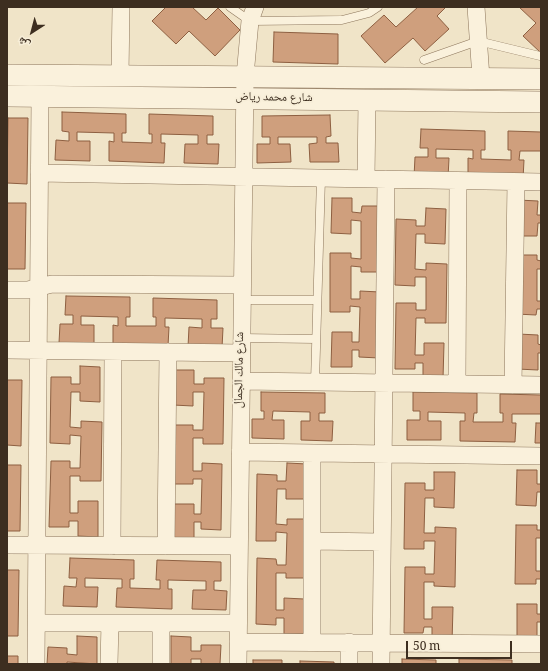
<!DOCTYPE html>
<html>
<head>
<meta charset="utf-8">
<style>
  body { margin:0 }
  #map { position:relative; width:548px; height:671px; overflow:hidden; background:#f0e4c8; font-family:Georgia,"Noto Naskh Arabic",serif }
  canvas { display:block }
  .frame { position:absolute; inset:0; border:8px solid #3d2e20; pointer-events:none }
  .north { position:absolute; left:12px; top:12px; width:40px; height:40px; -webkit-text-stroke:3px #f7eed8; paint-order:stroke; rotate:216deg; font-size:11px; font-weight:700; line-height:16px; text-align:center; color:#3d2e20 }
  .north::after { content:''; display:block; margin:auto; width:14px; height:18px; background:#3d2e20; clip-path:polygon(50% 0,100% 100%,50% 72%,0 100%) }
  .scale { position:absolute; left:406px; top:641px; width:106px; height:18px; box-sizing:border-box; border:2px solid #3d2e20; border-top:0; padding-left:5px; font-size:12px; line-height:14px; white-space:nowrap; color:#3d2e20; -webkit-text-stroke:3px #f7eed8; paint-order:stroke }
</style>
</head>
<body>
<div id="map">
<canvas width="548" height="671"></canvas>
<div class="frame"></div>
<div class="north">ش</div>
<div class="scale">50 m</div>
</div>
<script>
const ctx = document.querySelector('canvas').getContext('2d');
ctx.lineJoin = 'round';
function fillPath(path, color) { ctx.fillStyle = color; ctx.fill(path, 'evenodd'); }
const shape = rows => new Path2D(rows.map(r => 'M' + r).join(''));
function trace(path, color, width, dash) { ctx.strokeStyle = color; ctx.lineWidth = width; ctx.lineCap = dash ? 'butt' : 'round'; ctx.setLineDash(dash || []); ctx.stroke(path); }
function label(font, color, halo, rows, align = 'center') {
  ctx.font = font + ' Georgia,"Noto Naskh Arabic",serif'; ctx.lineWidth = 3.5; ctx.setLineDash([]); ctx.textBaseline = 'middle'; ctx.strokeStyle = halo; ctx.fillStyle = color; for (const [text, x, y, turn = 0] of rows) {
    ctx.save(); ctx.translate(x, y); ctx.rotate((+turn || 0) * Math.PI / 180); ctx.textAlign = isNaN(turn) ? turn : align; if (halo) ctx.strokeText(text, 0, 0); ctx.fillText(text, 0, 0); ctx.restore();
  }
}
const building = shape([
  [164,7,192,7,206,20,218,8,240,30,215,56,189,31,176,44,152,21,165,8,164,7],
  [418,7,446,7,437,16,449,29,425,51,413,38,385,63,361,36,384,15,396,27,418,7],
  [519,7,541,7,541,53,523,36,536,23,519,7],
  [274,32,338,34,338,64,273,62,274,32],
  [62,112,126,114,126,133,122,133,122,142,152,143,152,134,149,134,149,114,213,116,213,135,207,135,207,144,219,144,218,164,184,163,185,144,198,144,198,135,161,134,161,143,165,143,164,163,109,161,109,141,114,142,114,133,77,132,77,141,90,141,90,161,55,160,56,140,69,141,69,132,62,131,62,112],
  [330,115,331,136,326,137,326,143,338,143,339,162,310,162,309,144,317,143,317,137,278,137,278,144,290,144,291,162,257,163,257,144,270,144,270,137,262,137,262,116,330,115],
  [8,118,28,118,27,184,7,183,8,118],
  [421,129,485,131,485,150,481,150,481,159,511,160,511,150,508,150,508,131,541,132,541,151,520,151,519,160,524,160,523,179,468,178,468,158,473,159,473,150,436,149,436,158,449,158,448,178,414,177,415,157,428,157,428,148,420,148,421,129],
  [332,198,352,198,352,212,361,213,362,206,382,206,381,272,361,272,361,267,351,266,351,299,360,299,360,291,380,292,379,358,359,357,359,350,352,350,352,367,331,367,332,332,352,332,352,342,359,342,360,307,350,306,350,312,330,312,330,253,351,253,351,258,361,259,361,221,351,220,351,234,331,233,332,198],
  [518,200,538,201,537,215,541,215,541,223,538,223,537,236,517,236,518,200],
  [7,203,26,203,25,269,7,269,7,203],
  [426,208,446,209,445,244,425,243,425,234,416,234,415,269,426,270,426,263,447,264,446,323,425,323,425,318,416,318,415,355,424,355,424,343,444,343,443,379,423,378,423,363,415,363,415,369,395,369,396,303,416,303,416,310,426,310,426,277,415,277,415,286,395,285,396,219,416,220,416,226,425,226,426,208],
  [517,255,537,255,537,260,541,261,541,269,537,269,537,301,541,301,541,309,537,309,536,315,516,314,517,255],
  [66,296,130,297,130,317,126,317,126,326,156,326,156,317,153,317,153,298,217,300,217,319,211,319,211,328,223,328,222,348,188,347,189,327,202,328,202,319,165,318,165,327,169,327,168,346,113,345,113,325,118,326,118,317,81,316,81,325,94,325,94,344,59,343,60,324,73,324,73,315,65,315,66,296],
  [518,334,538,335,538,344,541,345,541,353,538,353,538,370,517,369,518,334],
  [80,366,100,367,100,402,80,401,80,392,71,392,70,427,81,428,81,421,102,422,101,481,80,481,80,476,70,476,70,513,78,513,78,501,98,501,98,537,78,536,78,521,69,521,69,527,49,527,51,461,70,461,70,468,80,468,81,436,70,435,70,444,50,443,51,377,71,377,71,384,80,384,80,366],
  [174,370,194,370,194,384,204,384,204,378,224,378,223,444,203,444,203,438,193,438,193,471,202,471,202,463,222,464,221,530,201,529,201,522,194,522,194,539,174,539,174,504,194,504,194,514,201,514,202,479,193,479,193,484,172,484,173,425,193,425,193,430,203,430,204,392,193,392,193,406,173,405,174,370],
  [7,380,22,380,21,446,7,445,7,380],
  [261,392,325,393,325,413,319,413,319,421,333,421,332,441,301,440,301,421,310,421,310,412,273,411,272,420,284,420,284,439,252,438,252,419,264,419,264,411,261,411,261,392],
  [413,392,477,393,477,413,474,413,473,422,503,422,503,413,500,413,500,394,541,395,541,414,512,414,512,423,516,423,515,442,460,441,460,421,465,421,465,413,428,412,428,421,441,421,441,440,407,440,407,420,420,420,420,411,413,411,413,392],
  [536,423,541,423,541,443,535,443,536,423],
  [287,463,307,464,306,499,286,499,286,489,277,489,276,524,287,525,287,519,308,519,307,578,286,578,286,573,276,573,276,610,284,610,284,598,304,599,304,634,284,634,284,618,276,618,276,625,256,624,257,558,276,559,277,565,286,565,287,533,276,532,276,541,256,541,257,474,277,475,277,481,286,481,287,463],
  [7,465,21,465,20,531,7,531,7,465],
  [517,470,537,470,537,484,541,484,541,492,537,492,536,506,516,505,517,470],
  [434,472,455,472,454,508,434,507,434,498,425,498,424,533,435,533,435,527,456,528,455,587,434,586,434,582,424,582,424,619,432,619,432,607,453,607,452,643,432,642,432,627,424,627,423,633,404,633,405,567,425,567,425,574,434,574,435,541,424,541,424,549,404,549,405,483,425,483,425,490,434,490,434,472],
  [516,525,537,525,537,530,541,530,541,538,536,538,536,571,541,571,541,579,536,579,536,584,515,584,516,525],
  [70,558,134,560,134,579,130,579,130,588,160,589,160,580,156,580,157,560,221,562,221,581,214,581,214,590,227,591,226,610,192,609,193,590,206,590,206,581,168,580,168,589,172,589,172,609,116,607,117,588,122,588,122,579,85,578,85,587,98,587,97,607,63,606,64,586,76,587,77,578,69,578,70,558],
  [7,570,19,570,18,636,7,636,7,570],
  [517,604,537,604,537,614,541,614,541,622,537,622,537,639,517,639,517,604],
  [77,636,97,637,97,664,67,662,67,664,47,664,48,647,67,648,67,654,77,655,77,636],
  [171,636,191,637,191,651,201,651,201,645,221,645,220,664,201,664,201,659,191,659,191,664,171,664,171,636],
  [7,656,18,656,18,664,7,664,7,656],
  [402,659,436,660,436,664,402,664,402,659],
  [459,659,512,660,512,664,459,664,459,659],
  [253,660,282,660,282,664,253,664,253,660],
  [300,661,334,662,334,664,300,664,300,661]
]);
fillPath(building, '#cf9f7d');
trace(building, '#8d5f41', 1);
const service = shape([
  [230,7,250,21,342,20,369,13,378,7],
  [424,60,478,41,540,56],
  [242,300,317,300],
  [241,338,316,339],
  [315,382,321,178]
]);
const minor = shape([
  [476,7,481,78],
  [120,75,121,7],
  [39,173,541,182],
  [366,179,367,100],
  [7,290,28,290,52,284,242,285],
  [7,350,241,353],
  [241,381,541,385],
  [457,384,458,181],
  [513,385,516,182],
  [240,452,541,456],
  [312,453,312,642],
  [312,541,382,542],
  [7,545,239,546],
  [112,546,113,352],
  [166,546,168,352],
  [37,623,238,623],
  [238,642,541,644],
  [36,664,40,97],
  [109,664,110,623],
  [161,664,161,623],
  [238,664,245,76,250,21,255,7],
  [349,664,349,642],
  [381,664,386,179]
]);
const tertiary = shape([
  [7,75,541,79],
  [7,96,541,102]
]);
trace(service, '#8d765c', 9);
trace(minor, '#8d765c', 18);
trace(tertiary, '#8d765c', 22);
trace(service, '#faf1dc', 8);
trace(minor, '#faf1dc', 17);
trace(tertiary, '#faf1dc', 21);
label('12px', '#3d2e20', '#f7eed8', [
  ["شارع محمد رياض",274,99,1],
  ["شارع مالك الجمال",241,370,-89]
]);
</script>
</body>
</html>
